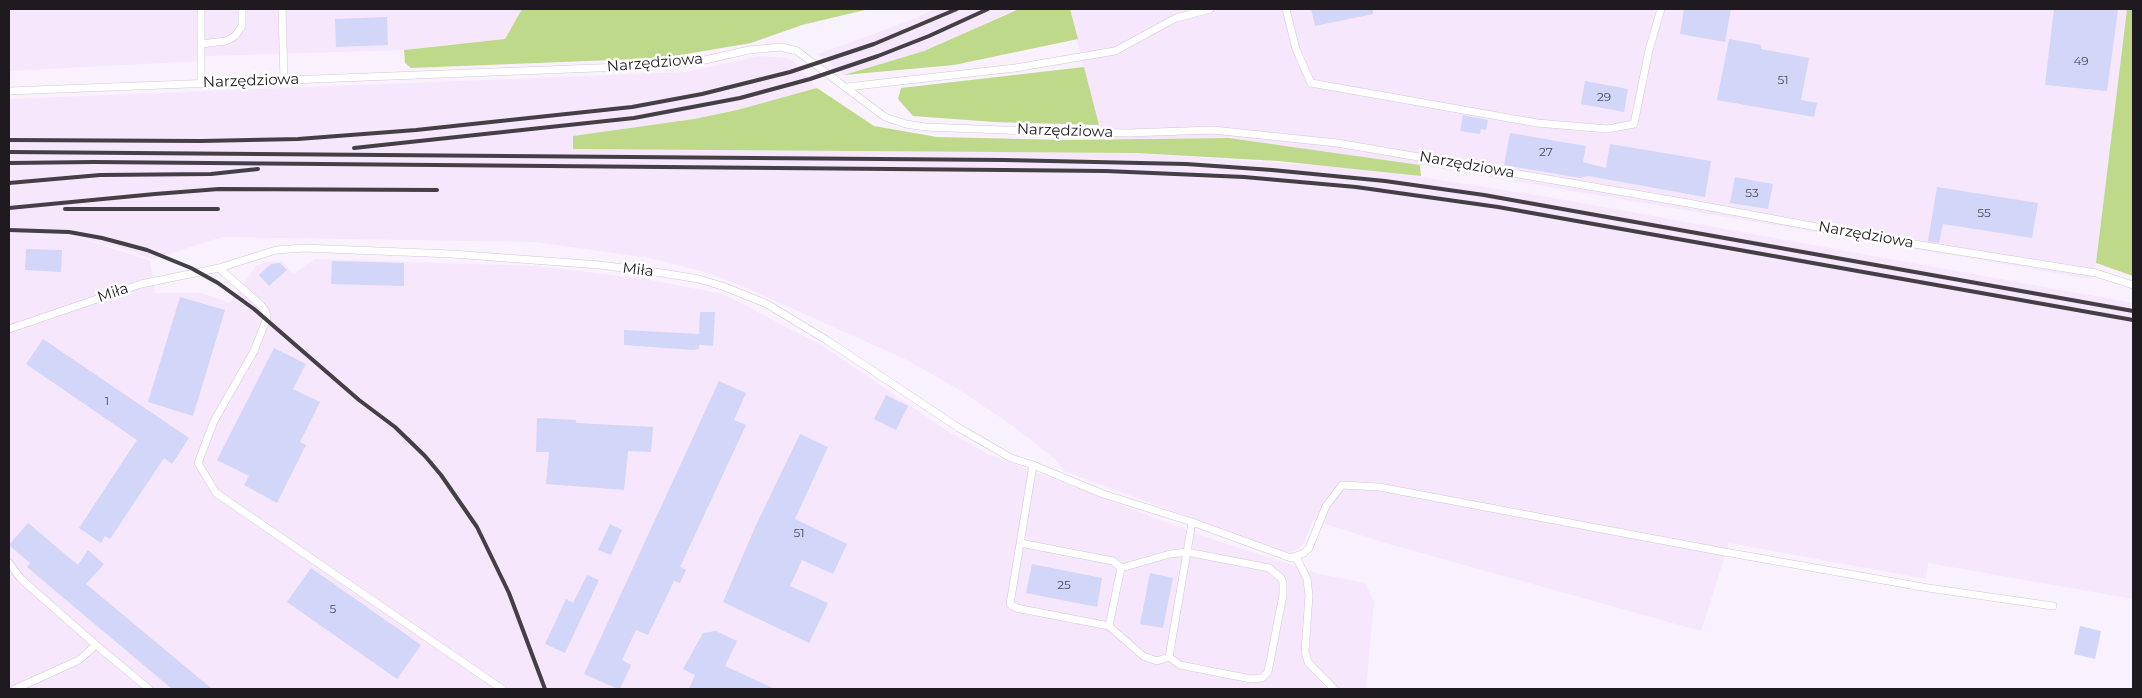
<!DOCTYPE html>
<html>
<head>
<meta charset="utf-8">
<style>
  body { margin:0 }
  #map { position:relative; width:2142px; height:698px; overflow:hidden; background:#f9f1fd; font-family:Montserrat,sans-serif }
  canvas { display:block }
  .frame { position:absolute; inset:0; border:10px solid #1e1a1f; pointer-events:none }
</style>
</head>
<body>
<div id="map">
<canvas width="2142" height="698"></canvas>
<div class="frame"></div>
</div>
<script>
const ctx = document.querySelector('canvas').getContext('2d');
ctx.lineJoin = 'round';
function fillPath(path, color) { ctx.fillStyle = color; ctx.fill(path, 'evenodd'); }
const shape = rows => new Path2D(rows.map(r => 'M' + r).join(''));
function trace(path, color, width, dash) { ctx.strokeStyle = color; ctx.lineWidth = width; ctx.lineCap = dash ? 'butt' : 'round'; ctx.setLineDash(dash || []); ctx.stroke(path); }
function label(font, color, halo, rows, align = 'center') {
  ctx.font = font + ' Montserrat,sans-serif'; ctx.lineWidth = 5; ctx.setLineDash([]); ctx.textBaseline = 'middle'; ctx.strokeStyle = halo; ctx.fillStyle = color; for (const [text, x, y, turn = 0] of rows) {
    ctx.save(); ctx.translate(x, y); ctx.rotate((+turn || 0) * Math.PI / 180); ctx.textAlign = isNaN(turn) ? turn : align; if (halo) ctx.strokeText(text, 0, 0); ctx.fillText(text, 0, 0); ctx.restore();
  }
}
fillPath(shape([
  [9,9,522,9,505,39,404,50,207,56,201,61,9,71],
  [935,9,1016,9,924,51,844,75,818,54,906,22],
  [1069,9,2127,9,2096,263,2092,279,1420,165,1229,138,1102,139],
  [759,56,786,58,793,61,817,88,737,110,694,119,573,136,573,149,1136,153,1339,167,1403,174,1548,197,2133,303,2133,599,1928,563,1926,579,1729,543,1701,631,1389,544,1313,520,1305,541,1300,549,1288,552,1281,551,1064,471,1056,460,1013,426,958,389,905,359,742,286,709,273,650,258,535,242,222,237,153,259,117,247,83,239,150,261,155,293,202,293,230,303,256,266,267,262,282,261,294,274,315,259,537,266,645,279,723,294,823,346,949,432,988,454,1200,535,1320,574,1365,583,1374,601,1366,689,9,689,9,99,687,72]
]), '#f6e7fc');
fillPath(shape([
  [522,9,869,9,802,25,751,43,663,58,411,68,405,63,404,50,505,39],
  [1019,9,1070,9,1078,39,954,65,844,75,924,51],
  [2127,9,2133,9,2133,276,2096,263],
  [1084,67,1099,125,994,122,913,116,898,99,901,88],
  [817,88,874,126,937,137,1066,140,1229,138,1420,165,1421,176,1278,161,1136,153,573,149,573,136,694,119,737,110]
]), '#bfd98b');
fillPath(shape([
  [1311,9,1373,9,1373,14,1315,26],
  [1684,9,1731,9,1725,42,1680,34],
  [2054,9,2118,9,2107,91,2045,85],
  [387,17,388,45,336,47,335,19],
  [1729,39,1761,45,1761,49,1809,58,1801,100,1817,103,1814,117,1717,100],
  [1585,81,1628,89,1624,112,1581,104],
  [1463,115,1488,120,1486,130,1481,129,1480,134,1460,131],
  [1510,133,1586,146,1583,162,1606,168,1610,144,1711,161,1705,197,1588,176,1580,178,1504,165],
  [1735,177,1773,184,1768,209,1730,203],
  [1937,187,2038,203,2032,238,1943,224,1939,243,1928,241],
  [26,249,62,250,61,272,25,270],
  [332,261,404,263,404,286,331,284],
  [280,263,287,270,269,286,259,275,271,264],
  [180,297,225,310,193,416,148,402],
  [700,312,715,312,713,346,699,345,699,349,694,350,624,345,624,330,699,334],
  [43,339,189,438,172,464,164,458,110,539,105,536,101,543,79,528,137,440,26,364],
  [274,348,306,364,293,389,320,402,300,442,306,445,277,503,244,485,249,476,217,460],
  [719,381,746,393,734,420,746,425,680,567,686,570,680,583,674,581,648,635,636,630,622,660,631,665,620,689,618,689,584,674],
  [886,395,908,406,896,430,874,419],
  [537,418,576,420,576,423,653,427,651,452,628,451,624,490,546,484,549,452,536,452],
  [800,434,828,447,795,519,847,544,833,574,802,560,790,586,828,603,809,643,723,602,756,525],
  [28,523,78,565,88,550,104,564,86,584,212,689,172,689,27,567,30,563,9,545],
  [610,524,622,530,611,555,598,550],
  [1032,564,1102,578,1097,607,1026,593],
  [311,568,421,645,397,679,287,602],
  [1150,573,1173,578,1163,628,1140,624],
  [587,575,599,580,565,653,545,644,566,599,573,603],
  [2080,626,2101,631,2095,659,2074,654],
  [716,631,737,641,725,666,775,689,689,689,695,675,683,669,703,633]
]), '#d2d6f9');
const service = shape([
  [201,9,201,83],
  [282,9,284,80],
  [1286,9,1296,49,1311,83,1537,123,1608,129,1634,124,1649,50,1661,9],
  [201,44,226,41,235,36,242,26,242,9],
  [847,87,1015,68,1115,51,1176,18,1210,9],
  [9,91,647,66,700,61,749,50,781,47,797,51,885,117,906,124,925,127,1055,132,1128,133,1213,130,1337,143,1688,203,1870,237,2096,273,2133,285],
  [219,268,276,250,303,248,452,254,600,265,662,273,699,279,725,287,767,304,828,341,959,428,1011,458,1033,465,1010,604,1016,608,1109,626,1143,656,1157,661,1169,657,1187,552,1170,554,1121,568,1113,561,1020,543],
  [9,329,141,284,219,268,261,305,266,312,267,318,254,351,214,421,198,463,216,493,502,689],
  [1033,465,1103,494,1192,522,1291,558,1304,553,1309,548,1326,506,1342,485,1379,487,1719,551,1928,588,2053,606],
  [1296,557,1307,579,1309,596,1305,651,1308,662,1334,689],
  [9,563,21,579,96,645],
  [1109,626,1121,568],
  [1169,657,1180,665,1251,679,1262,678,1268,672,1283,595,1283,583,1281,578,1269,568,1187,552,1192,522],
  [15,689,79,660,96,645,149,689]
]);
trace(service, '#d2c8d6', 8);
trace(service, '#fff', 7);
trace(shape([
  [9,140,201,141,298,139,416,130,632,107,702,94,790,72,874,44,957,9],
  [354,148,634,118,740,98,810,79,878,56,929,36,988,9],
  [9,152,1004,160,1186,164,1272,170,1385,181,1484,195,2133,311],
  [9,163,94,162,1004,170,1106,171,1244,177,1356,187,1498,207,2133,320],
  [9,183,100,175,211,174,258,169],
  [9,208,155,194,219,189,437,190],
  [65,209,218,209],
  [9,230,69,232,102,238,147,250,191,268,218,283,254,309,359,400,395,427,425,456,441,475,477,527,509,593,545,689]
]), '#433f45', 4);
label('12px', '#4b4956', null, [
  ["49",2081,61],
  ["51",1783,80],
  ["29",1604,97],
  ["27",1546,152],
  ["53",1752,193],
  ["55",1984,213],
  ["1",107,401],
  ["51",799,533],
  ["25",1064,585],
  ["5",333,609]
]);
label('15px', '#1e1a1f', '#fff', [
  ["Narzędziowa",655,63,-5],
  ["Narzędziowa",251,81,-2],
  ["Narzędziowa",1065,131,2],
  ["Narzędziowa",1467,165,10],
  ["Narzędziowa",1866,235,10],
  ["Miła",638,270,7],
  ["Miła",113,293,-19]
]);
</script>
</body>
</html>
